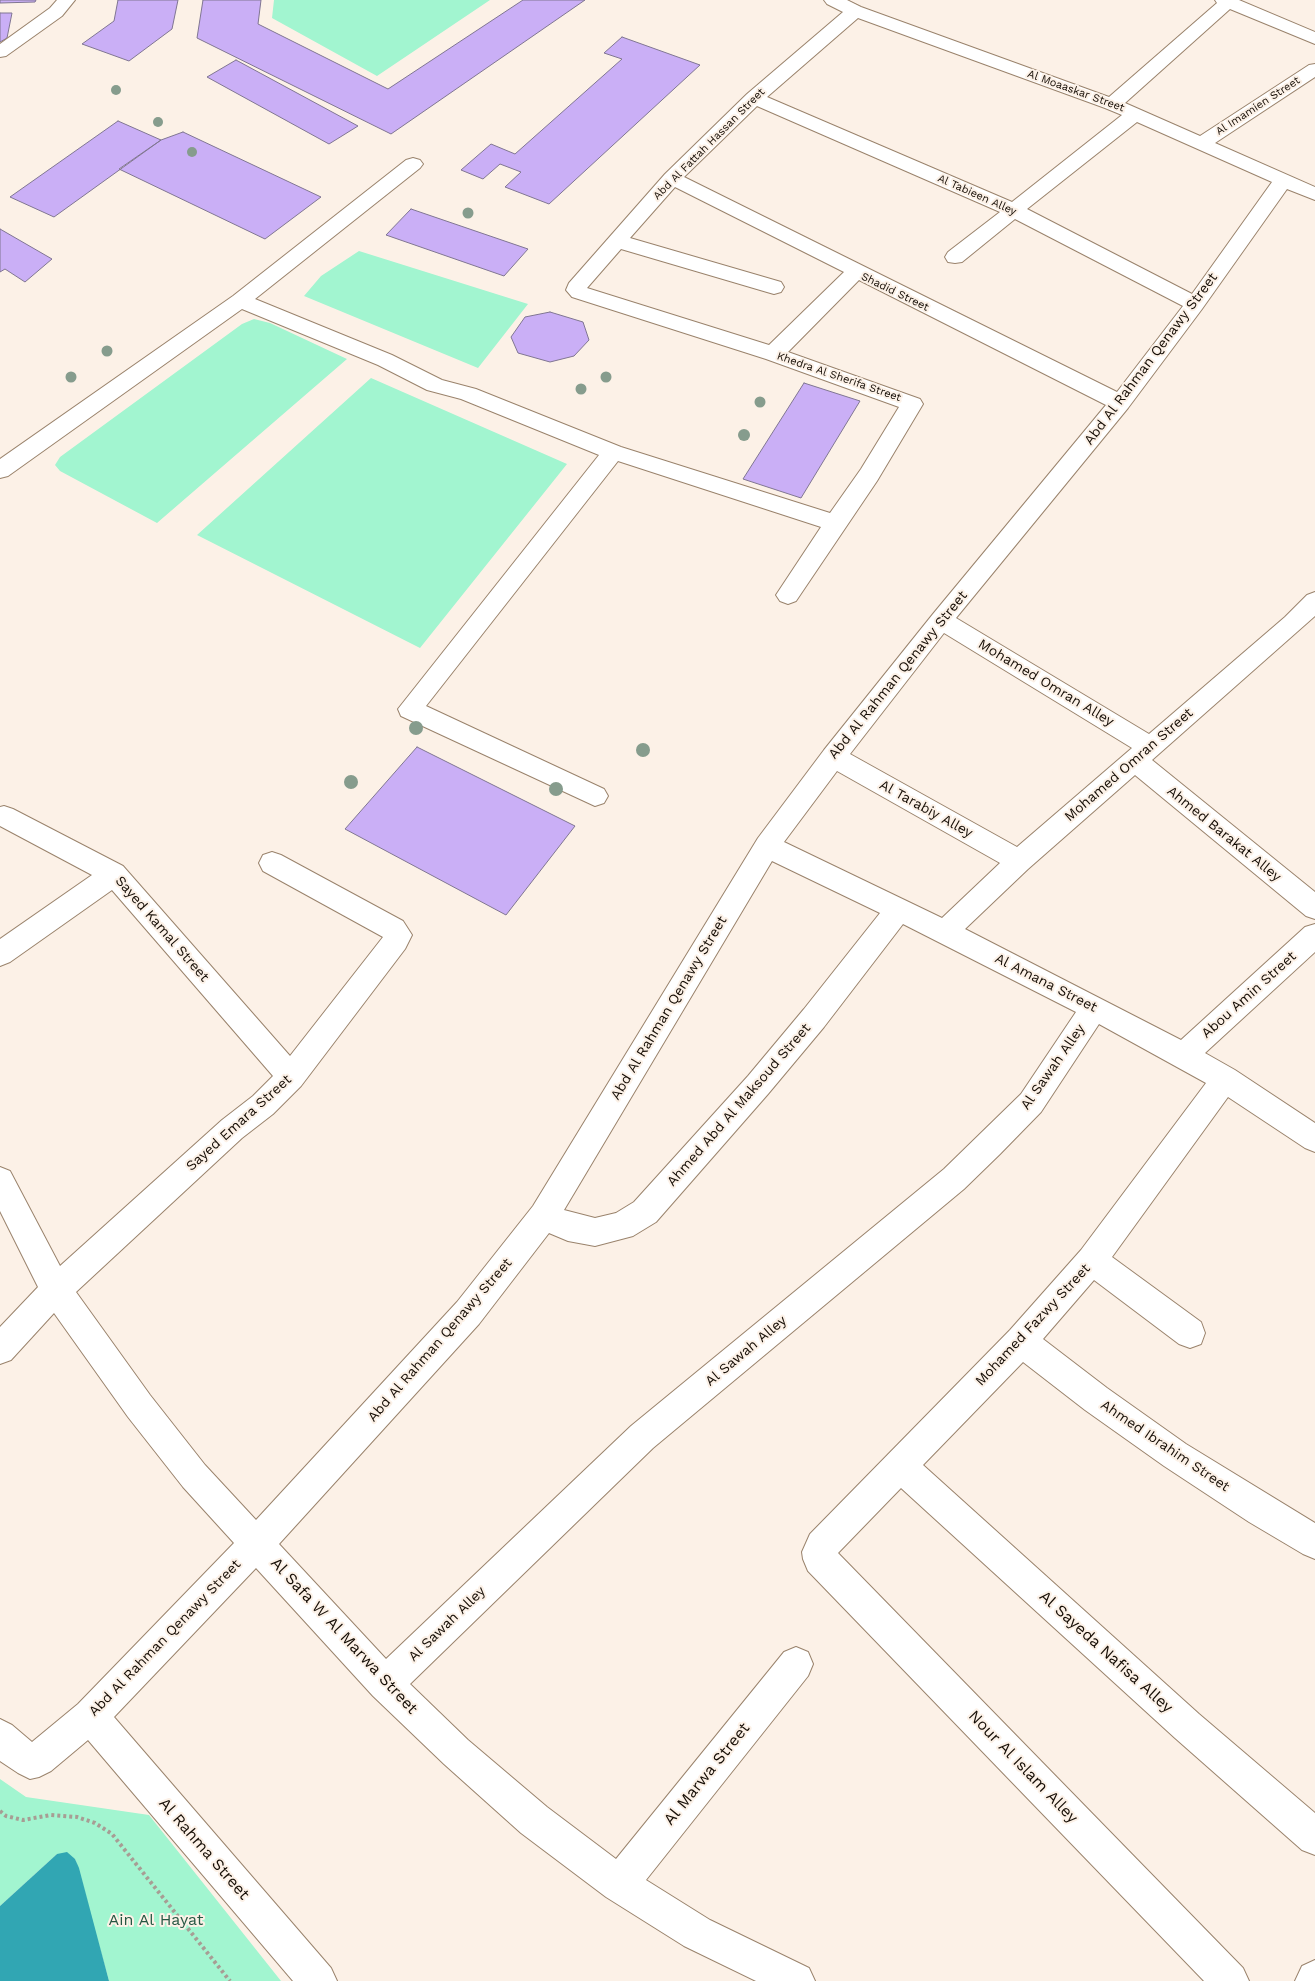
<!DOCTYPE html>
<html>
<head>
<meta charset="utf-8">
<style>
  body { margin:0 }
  canvas { display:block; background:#fcf1e7 }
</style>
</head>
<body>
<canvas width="1315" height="1981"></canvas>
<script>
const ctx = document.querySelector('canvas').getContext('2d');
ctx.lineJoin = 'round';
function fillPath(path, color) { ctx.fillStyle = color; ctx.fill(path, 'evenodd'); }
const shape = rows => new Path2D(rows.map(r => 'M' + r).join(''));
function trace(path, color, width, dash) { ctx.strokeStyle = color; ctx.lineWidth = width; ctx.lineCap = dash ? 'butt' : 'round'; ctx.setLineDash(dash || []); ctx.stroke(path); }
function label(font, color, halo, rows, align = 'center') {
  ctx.font = font + ' "Work Sans",sans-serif'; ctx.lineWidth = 4; ctx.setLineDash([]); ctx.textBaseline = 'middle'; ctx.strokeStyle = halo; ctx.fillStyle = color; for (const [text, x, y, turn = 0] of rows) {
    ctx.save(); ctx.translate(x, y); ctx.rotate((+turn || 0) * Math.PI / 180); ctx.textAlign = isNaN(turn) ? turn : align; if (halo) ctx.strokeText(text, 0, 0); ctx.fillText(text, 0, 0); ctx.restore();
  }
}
fillPath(shape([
  [274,0,490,0,377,76,272,18],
  [359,251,528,304,478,368,304,296,321,276],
  [254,319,270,323,347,359,157,523,60,471,55,465,60,457,242,324],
  [371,378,567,464,420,648,197,535],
  [0,1779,26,1797,149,1815,281,1981,109,1981,75,1859,57,1854,0,1906]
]), '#a2f5d0');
fillPath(shape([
  [67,1852,75,1859,79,1868,109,1981,0,1981,0,1906,57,1854]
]), '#31a6b3');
const building = shape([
  [0,0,36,0,35,2,0,3,0,0],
  [118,0,178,0,172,29,129,61,82,44,114,21,118,0],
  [203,0,261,0,258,24,388,89,523,0,585,0,391,134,197,38,203,0],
  [0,13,12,13,7,38,0,42,0,13],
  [622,37,700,65,549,204,505,187,521,172,500,164,483,179,461,170,491,144,515,154,622,59,604,53,622,37],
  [236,60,358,126,329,144,207,77,236,60],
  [118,121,161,140,54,217,10,197,118,121],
  [183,132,321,197,265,239,119,169,161,140,183,132],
  [411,209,528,249,504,276,386,235,411,209],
  [0,229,52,259,25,282,5,269,0,272,0,229],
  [550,312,583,322,589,340,574,356,550,362,518,353,511,337,525,317,550,312],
  [804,383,860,401,801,498,743,479,804,383],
  [417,747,575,826,506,915,345,829,417,747]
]);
fillPath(building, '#caaff6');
trace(building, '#807692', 1);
const minor = shape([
  [57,0,75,0,62,16,6,56,0,57,0,44,50,8,57,0],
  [824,0,847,0,861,7,1109,97,1217,3,1215,0,1239,0,1315,32,1315,44,1230,9,1125,103,1200,136,1309,65,1315,64,1315,77,1215,143,1315,187,1315,200,1287,189,1202,309,1128,408,956,618,1149,734,1285,617,1307,595,1315,592,1315,616,1152,760,1315,892,1315,919,1306,916,1135,775,1028,869,965,929,1181,1040,1305,927,1315,924,1315,952,1205,1053,1235,1070,1315,1123,1315,1152,1305,1148,1228,1097,1112,1257,1201,1322,1205,1333,1201,1344,1190,1348,1179,1344,1094,1280,1043,1339,1107,1388,1186,1444,1315,1523,1315,1559,1303,1554,1249,1522,1164,1466,1085,1410,1023,1362,923,1465,1199,1714,1315,1813,1315,1855,1302,1850,1175,1738,901,1488,838,1553,1243,1968,1249,1981,1204,1981,808,1571,803,1559,802,1552,810,1534,1010,1330,1081,1250,1206,1083,1099,1024,1041,1112,1000,1154,964,1189,653,1448,410,1684,468,1740,547,1807,616,1859,784,1652,796,1647,808,1652,813,1664,808,1676,646,1880,710,1920,809,1968,815,1981,756,1981,684,1946,606,1897,521,1833,444,1764,373,1696,256,1568,114,1717,331,1968,337,1981,293,1981,88,1740,51,1771,39,1777,30,1779,18,1773,0,1761,0,1719,12,1725,32,1742,78,1704,234,1543,183,1487,128,1417,54,1313,11,1360,0,1364,0,1327,38,1287,0,1211,0,1167,10,1171,60,1266,222,1120,253,1096,273,1076,112,890,10,962,0,966,0,939,92,875,0,826,0,807,4,806,13,809,123,866,290,1056,383,937,263,871,259,863,263,855,272,852,281,855,403,921,412,935,405,949,301,1086,273,1114,242,1138,76,1292,150,1395,205,1465,256,1520,457,1302,533,1206,758,838,824,750,933,614,1106,405,859,280,788,352,920,399,923,404,877,481,796,601,788,604,780,601,776,595,821,527,618,461,426,706,604,789,608,796,604,803,595,806,401,716,398,709,599,455,461,399,427,390,378,365,242,309,8,476,0,478,0,459,233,296,406,160,413,158,420,160,423,164,420,168,255,299,392,355,442,380,476,389,621,447,830,513,861,469,899,407,766,359,572,297,566,290,569,283,665,174,747,94,843,12,827,4,824,0],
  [858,18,1105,108,1122,115,1012,202,767,97,858,18],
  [757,106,1000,212,948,252,945,257,948,262,955,263,962,262,1015,219,1183,306,1117,392,684,177,757,106],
  [1137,122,1272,182,1192,294,1027,209,1137,122],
  [675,187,844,272,769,345,587,288,621,249,767,292,774,294,781,292,784,287,781,282,630,238,675,187],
  [944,633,1132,748,1017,847,850,754,944,633],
  [837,771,1000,863,942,918,784,842,837,771],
  [772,861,880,913,804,1009,748,1076,634,1202,616,1213,595,1218,564,1210,772,861],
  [903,924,1076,1012,1021,1094,944,1169,631,1426,386,1659,279,1544,479,1324,549,1233,568,1241,595,1246,633,1236,656,1222,768,1094,824,1027,903,924],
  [1315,1960,1315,1981,1295,1981,1302,1966,1315,1960]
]);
trace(minor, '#9a836c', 2);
trace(shape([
  [0,1811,6,1816,23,1820,51,1815,77,1817,95,1823,112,1834,230,1981]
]), '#a79d94', 4, [3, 3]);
fillPath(minor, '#fff');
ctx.fillStyle = '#869c8d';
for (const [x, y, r] of [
  [116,90,5],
  [158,122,5],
  [192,152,5],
  [468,213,5.5],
  [107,351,5.5],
  [71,377,5.5],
  [606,377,5.5],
  [581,389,5.5],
  [760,402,5.5],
  [744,435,6],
  [416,728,7],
  [643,750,7],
  [351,782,7],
  [556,789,7]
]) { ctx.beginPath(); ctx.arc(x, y, r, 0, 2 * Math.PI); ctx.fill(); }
label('11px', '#150d05', '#fcf1e7', [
  ["Al Moaaskar Street",1076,91,20],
  ["Al Imamien Street",1258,106,-33],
  ["Abd Al Fattah Hassan Street",709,144,-45],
  ["Al Tabieen Alley",977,195,24],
  ["Shadid Street",895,292,26],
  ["Khedra Al Sherifa Street",839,377,19]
]);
label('14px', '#150d05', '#fcf1e7', [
  ["Abd Al Rahman Qenawy Street",1151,359,-53],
  ["Abd Al Rahman Qenawy Street",898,675,-51],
  ["Mohamed Omran Alley",1046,683,31],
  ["Mohamed Omran Street",1129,765,-41],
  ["Al Tarabiy Alley",926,809,29],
  ["Ahmed Barakat Alley",1224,834,39],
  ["Sayed Kamal Street",162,929,49],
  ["Al Amana Street",1046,983,27],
  ["Abou Amin Street",1249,995,-42],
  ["Abd Al Rahman Qenawy Street",669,1008,-59],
  ["Al Sawah Alley",1053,1067,-55],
  ["Ahmed Abd Al Maksoud Street",739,1105,-49],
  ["Sayed Emara Street",239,1123,-42],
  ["Mohamed Fazwy Street",1033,1325,-47],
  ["Abd Al Rahman Qenawy Street",440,1340,-49],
  ["Al Sawah Alley",746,1351,-40],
  ["Ahmed Ibrahim Street",1165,1446,34],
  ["Al Sawah Alley",447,1624,-44],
  ["Abd Al Rahman Qenawy Street",165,1638,-46]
]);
label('16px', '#150d05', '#fcf1e7', [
  ["Al Safa W Al Marwa Street",344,1636,47],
  ["Al Sayeda Nafisa Alley",1106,1652,42],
  ["Nour Al Islam Alley",1023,1767,46],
  ["Al Marwa Street",707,1774,-51],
  ["Al Rahma Street",204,1849,49]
]);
label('16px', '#265743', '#fcf1e7', [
  ["Ain Al Hayat",156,1920]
]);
</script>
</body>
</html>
